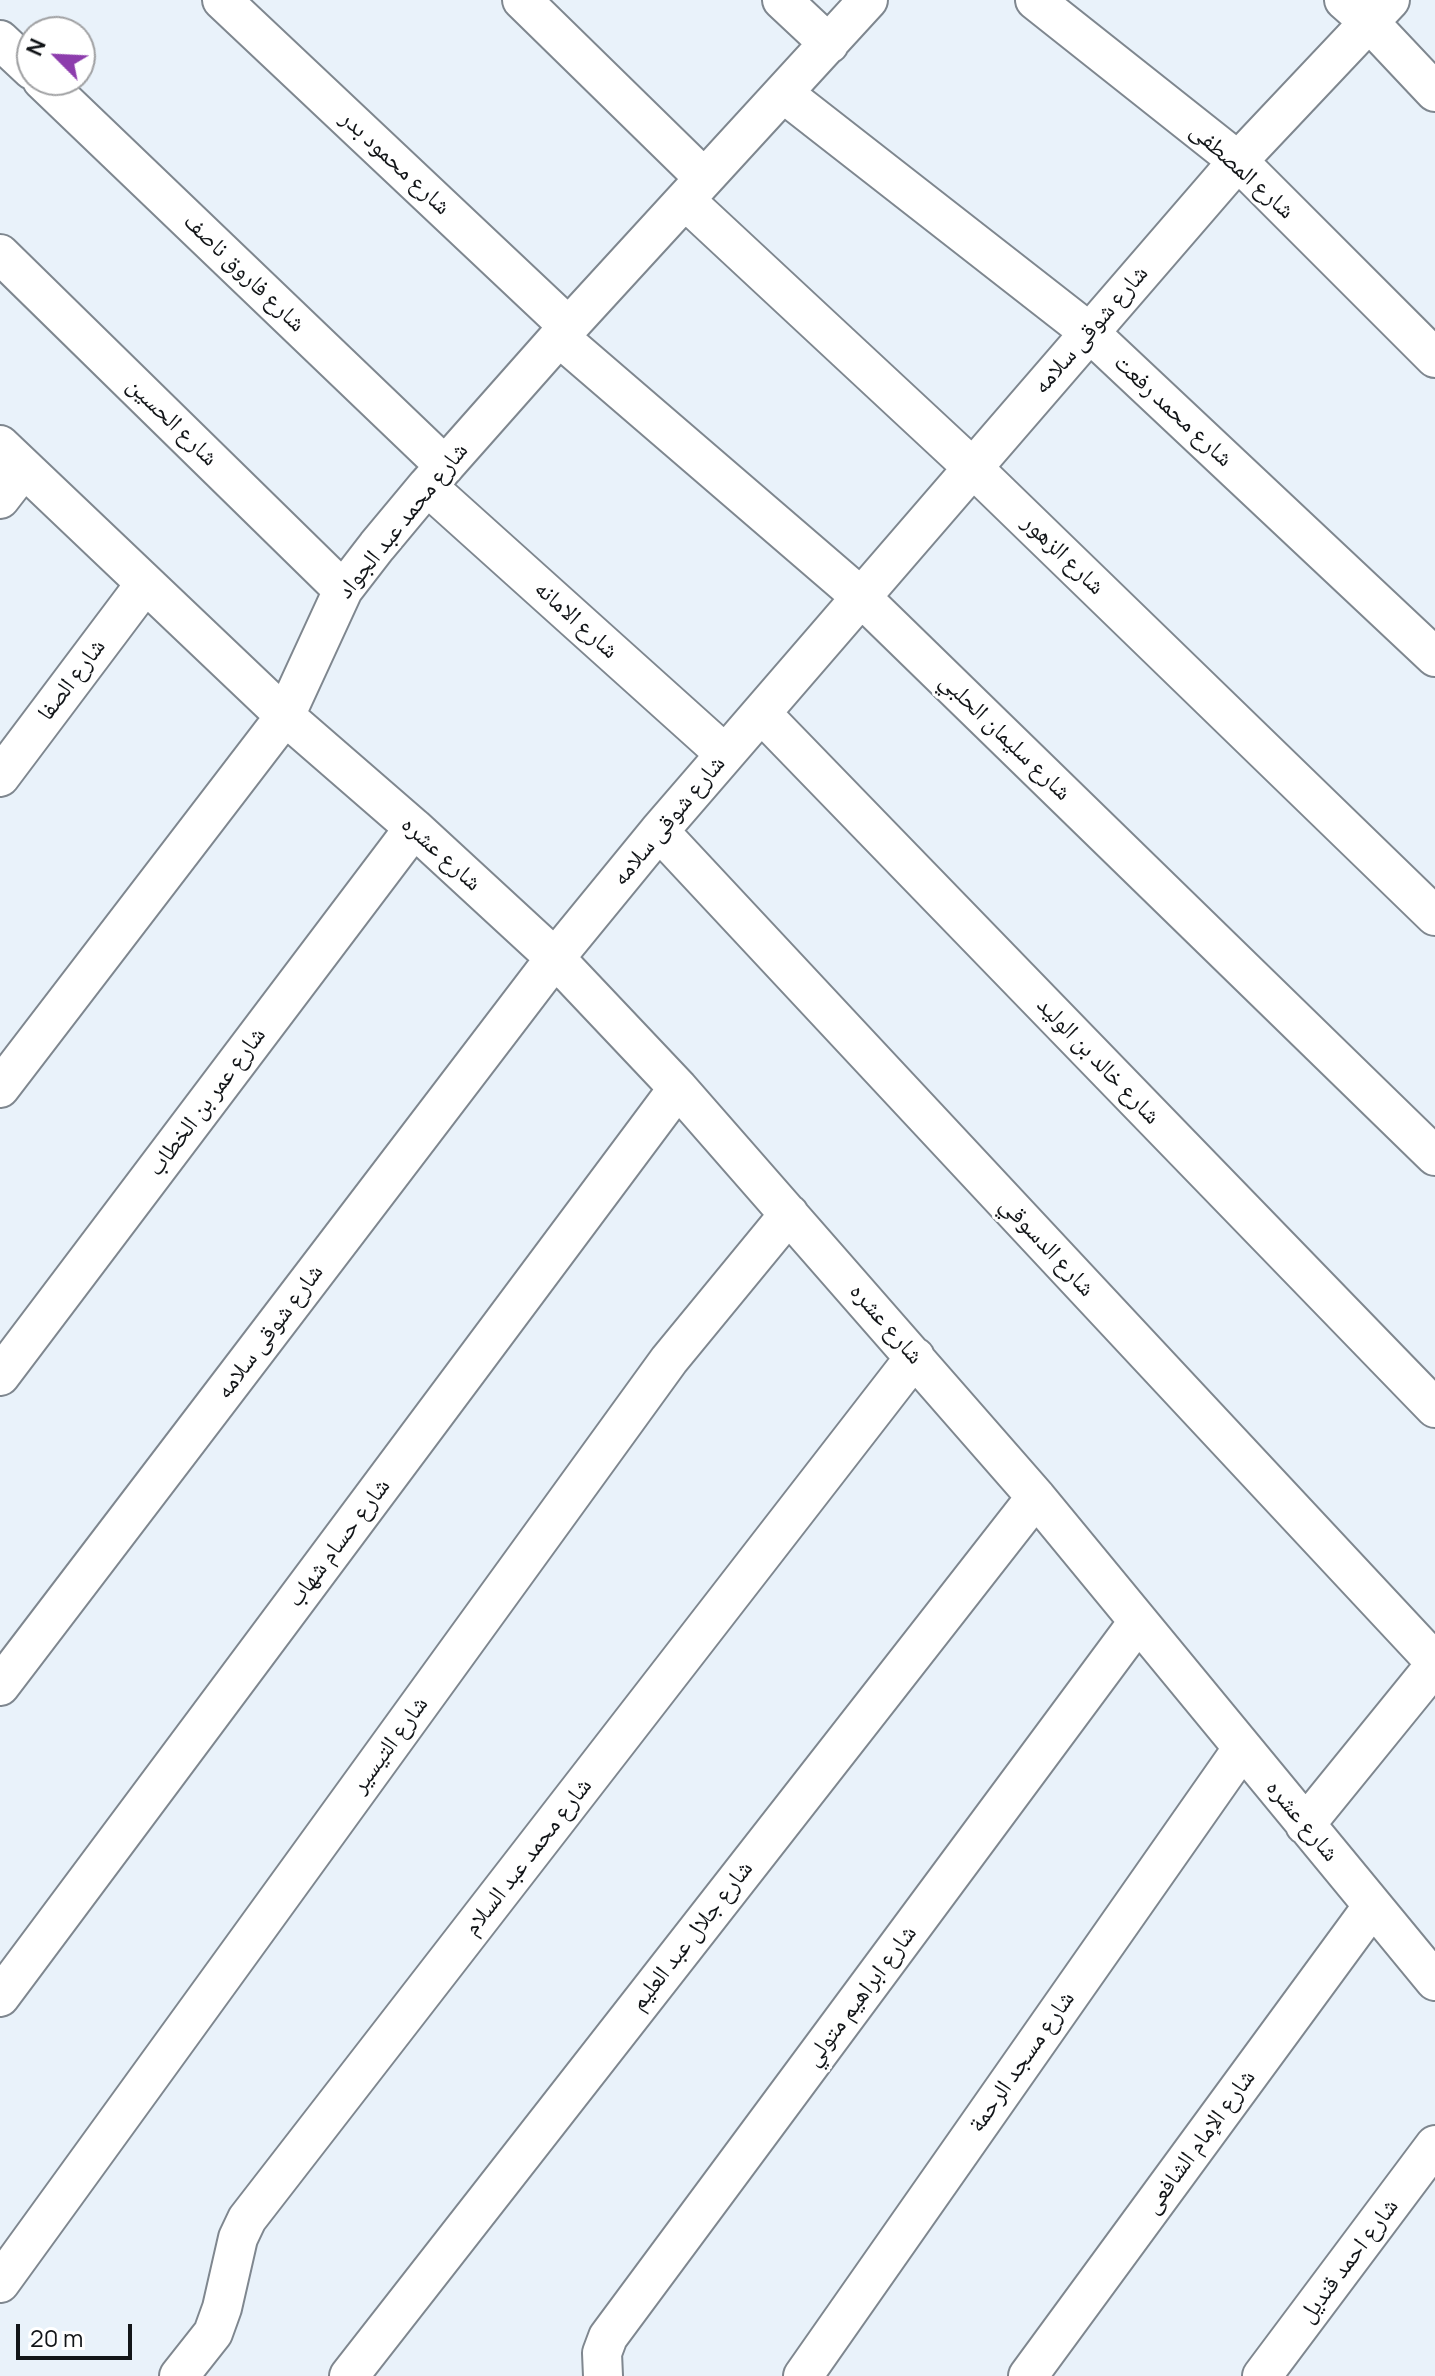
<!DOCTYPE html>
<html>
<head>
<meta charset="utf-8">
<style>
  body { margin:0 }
  #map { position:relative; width:1435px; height:2376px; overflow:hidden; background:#e9f2fa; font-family:Manrope,sans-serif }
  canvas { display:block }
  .north { position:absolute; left:16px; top:16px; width:80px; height:80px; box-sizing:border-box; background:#fff; border:2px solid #a0a1a3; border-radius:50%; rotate:294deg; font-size:22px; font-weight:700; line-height:32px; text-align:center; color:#121518 }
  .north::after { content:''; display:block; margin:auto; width:28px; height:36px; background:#8d3dad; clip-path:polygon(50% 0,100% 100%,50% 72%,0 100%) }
  .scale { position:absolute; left:16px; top:2324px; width:116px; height:36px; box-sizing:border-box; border:4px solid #121518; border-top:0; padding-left:10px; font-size:24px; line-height:28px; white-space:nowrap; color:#121518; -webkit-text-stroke:6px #fff; paint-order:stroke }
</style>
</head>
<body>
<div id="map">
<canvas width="1435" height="2376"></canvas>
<div class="north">N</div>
<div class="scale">20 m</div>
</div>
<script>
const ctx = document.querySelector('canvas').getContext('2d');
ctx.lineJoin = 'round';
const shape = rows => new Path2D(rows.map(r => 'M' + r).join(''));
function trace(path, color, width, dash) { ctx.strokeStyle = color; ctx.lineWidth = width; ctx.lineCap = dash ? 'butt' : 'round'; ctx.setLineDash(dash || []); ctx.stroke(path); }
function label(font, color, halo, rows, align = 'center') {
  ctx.font = font + ' Manrope,"Noto Naskh Arabic",sans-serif'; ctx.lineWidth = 6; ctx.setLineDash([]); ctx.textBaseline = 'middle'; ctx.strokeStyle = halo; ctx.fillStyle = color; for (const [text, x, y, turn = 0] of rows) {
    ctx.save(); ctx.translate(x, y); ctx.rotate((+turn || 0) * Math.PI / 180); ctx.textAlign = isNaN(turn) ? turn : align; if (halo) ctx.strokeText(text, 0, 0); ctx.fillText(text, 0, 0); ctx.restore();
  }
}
const minor = shape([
  [222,0,568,326],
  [522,0,704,178],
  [782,0,829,44],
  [1035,0,1238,161,1435,358],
  [1344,0,1370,23,1435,92],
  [0,40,32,70],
  [42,80,445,466],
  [783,93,1089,332,1435,657],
  [685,200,973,468,1435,916],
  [0,254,343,590],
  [559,337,861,597,1435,1156],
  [0,445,285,716,414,828,555,958,678,1088,1036,1497,1435,1981],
  [427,486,725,754],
  [0,499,24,468],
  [761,713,1435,1408],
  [0,777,145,584],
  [659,831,1435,1662],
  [0,1088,285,716,343,590,377,546,427,486,559,337,868,0],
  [0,1376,414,828],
  [0,1686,555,958,659,831,1238,161,1390,0],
  [1305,1825,1435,1665],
  [0,1997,678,1088],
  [0,2283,669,1360,789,1214],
  [179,2376,213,2333,222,2308,238,2238,247,2219,915,1357],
  [349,2376,1036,1497],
  [603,2376,602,2353,608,2337,1138,1622],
  [803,2376,1242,1749],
  [1028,2376,1372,1907],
  [1262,2376,1435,2145]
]);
trace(minor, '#7f878f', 42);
trace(minor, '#fff', 38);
label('24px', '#121518', '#fff', [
  ["شارع محمود بدر",395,163,43],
  ["شارع المصطفى",1242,171,42],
  ["شارع فاروق ناصف",244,273,44],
  ["شارع شوقى سلامه",1091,330,-49],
  ["شارع محمد رفعت",1173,411,43],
  ["شارع الحسين",172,422,44],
  ["شارع محمد عبد الجواد",403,521,-51],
  ["شارع الزهور",1063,555,44],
  ["شارع الامانه",576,620,42],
  ["شارع الصفا",72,680,-53],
  ["شارع سليمان الحلبي",1005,737,44],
  ["شارع شوقى سلامه",669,821,-50],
  ["شارع عشره",441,854,42],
  ["شارع خالد بن الوليد",1098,1061,46],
  ["شارع عمر بن الخطاب",207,1102,-53],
  ["شارع الدسوقي",1047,1247,47],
  ["شارع عشره",886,1324,49],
  ["شارع شوقى سلامه",270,1332,-53],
  ["شارع حسام شهاب",339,1543,-53],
  ["شارع التيسير",390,1745,-54],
  ["شارع عشره",1302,1821,50],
  ["شارع محمد عبد السلام",528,1857,-52],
  ["شارع جلال عبد العليم",692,1936,-52],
  ["شارع ابراهيم متولي",861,1996,-53],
  ["شارع مسجد الرحمة",1022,2062,-55],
  ["شارع الإمام الشافعى",1200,2142,-54],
  ["شارع احمد قنديل",1349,2261,-53]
]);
</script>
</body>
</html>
